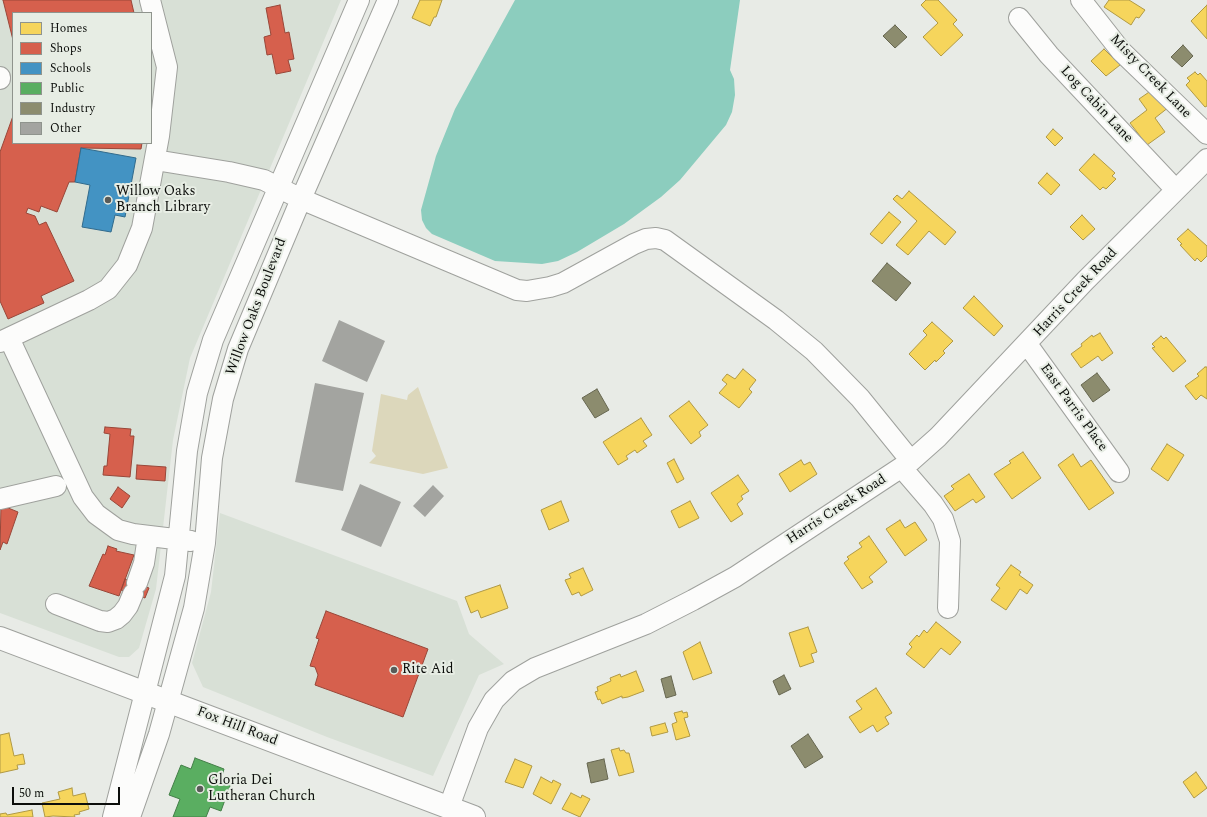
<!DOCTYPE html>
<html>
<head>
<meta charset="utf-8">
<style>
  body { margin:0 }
  #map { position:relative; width:1207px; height:817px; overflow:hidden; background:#e8ebe6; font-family:Spectral,serif }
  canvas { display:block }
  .legend { position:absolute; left:12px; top:12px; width:140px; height:132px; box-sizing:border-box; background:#e7ede4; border:1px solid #8f948d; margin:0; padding:5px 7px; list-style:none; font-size:12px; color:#0c0e0b }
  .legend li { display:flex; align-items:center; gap:8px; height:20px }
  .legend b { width:20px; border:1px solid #8f948d }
  .scale { position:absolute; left:12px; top:787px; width:108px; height:18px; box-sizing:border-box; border:2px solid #0c0e0b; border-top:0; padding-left:5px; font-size:12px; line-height:14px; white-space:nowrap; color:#0c0e0b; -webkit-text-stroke:3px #e7ede4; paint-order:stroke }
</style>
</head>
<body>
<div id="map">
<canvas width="1207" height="817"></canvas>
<ul class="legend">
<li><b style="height:11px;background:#f6d55c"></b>Homes</li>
<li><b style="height:11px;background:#d6604d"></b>Shops</li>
<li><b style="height:11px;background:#4393c3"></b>Schools</li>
<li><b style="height:11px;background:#5aae61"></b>Public</li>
<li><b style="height:11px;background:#8c8c6e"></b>Industry</li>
<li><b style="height:11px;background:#a3a4a0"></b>Other</li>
</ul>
<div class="scale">50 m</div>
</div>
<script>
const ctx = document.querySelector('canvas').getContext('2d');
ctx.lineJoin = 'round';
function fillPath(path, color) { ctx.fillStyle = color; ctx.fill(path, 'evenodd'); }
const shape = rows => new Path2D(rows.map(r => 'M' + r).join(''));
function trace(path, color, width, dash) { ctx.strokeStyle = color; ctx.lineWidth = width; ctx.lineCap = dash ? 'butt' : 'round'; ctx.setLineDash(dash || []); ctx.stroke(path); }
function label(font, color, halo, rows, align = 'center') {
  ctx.font = font + ' Spectral,serif'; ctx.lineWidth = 4; ctx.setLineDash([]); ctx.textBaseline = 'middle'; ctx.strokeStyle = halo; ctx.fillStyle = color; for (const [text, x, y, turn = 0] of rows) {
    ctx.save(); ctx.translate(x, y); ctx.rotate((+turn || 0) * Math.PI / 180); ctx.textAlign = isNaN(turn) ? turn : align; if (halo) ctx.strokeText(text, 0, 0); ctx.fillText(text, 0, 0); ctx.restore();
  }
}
fillPath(shape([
  [0,0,341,0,190,358,173,440,156,589,139,648,129,657,119,657,0,613],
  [13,13,151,13,151,143,13,143],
  [220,513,457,601,469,634,504,664,479,675,433,776,327,737,203,687,192,663,211,592]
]), '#d8e0d6');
fillPath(shape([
  [418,387,448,468,423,474,369,463,376,456,372,451,381,394,407,400,408,395]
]), '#dcd7bb');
fillPath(shape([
  [515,0,740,0,730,70,734,79,735,95,732,112,726,125,680,180,661,197,624,224,577,252,558,261,542,264,495,261,432,234,426,228,422,220,421,210,436,156,455,109]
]), '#8ccdbe');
const homes = shape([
  [420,0,442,0,436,17,434,17,430,26,412,18,420,0],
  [926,0,938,0,957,20,953,24,963,35,941,56,923,37,938,23,921,5,926,0],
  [1109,0,1129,0,1145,10,1139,18,1136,17,1131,25,1104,7,1109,0],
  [1207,5,1207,39,1191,21,1207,5],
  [1104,49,1120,65,1106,76,1091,61,1104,49],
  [1195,72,1198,75,1200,73,1207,81,1207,106,1205,107,1186,85,1190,81,1187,78,1195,72],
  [1155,88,1169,107,1155,118,1165,132,1147,145,1130,123,1147,110,1139,99,1155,88],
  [1053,129,1063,138,1055,146,1046,137,1053,129],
  [1094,154,1115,173,1112,176,1116,179,1106,189,1103,187,1100,190,1079,170,1094,154],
  [1047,173,1060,185,1051,195,1038,183,1047,173],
  [909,191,956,232,945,245,929,231,908,255,896,245,917,221,893,199,897,195,902,199,909,191],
  [889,212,901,222,882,244,870,234,889,212],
  [1082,215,1095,229,1083,240,1070,227,1082,215],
  [1188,229,1207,246,1207,256,1201,262,1197,258,1195,261,1180,245,1182,244,1177,239,1188,229],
  [974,296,1003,326,994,336,963,308,974,296],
  [932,322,953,341,943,351,945,353,936,362,935,360,925,370,909,354,927,335,923,331,932,322],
  [1100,333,1113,353,1102,361,1098,356,1081,368,1071,354,1082,346,1081,344,1092,335,1093,337,1100,333],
  [1161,336,1164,339,1166,337,1186,361,1173,372,1152,348,1155,347,1152,344,1161,336],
  [1205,367,1207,367,1207,399,1201,395,1196,400,1185,386,1199,376,1197,374,1205,367],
  [743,369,756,380,749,389,752,392,739,408,719,393,727,384,722,380,727,374,735,379,743,369],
  [689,401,708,425,699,432,701,436,691,444,669,416,689,401],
  [641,418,652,435,643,441,647,446,637,453,635,450,626,456,628,459,618,465,603,442,641,418],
  [1167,444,1184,455,1168,481,1151,469,1167,444],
  [1023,452,1041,478,1012,499,994,474,1011,463,1009,461,1023,452],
  [1073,454,1081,467,1091,460,1114,493,1089,510,1058,465,1073,454],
  [674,459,684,479,677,483,667,463,674,459],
  [801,460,804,465,810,462,817,474,790,492,779,474,801,460],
  [969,474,985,497,976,503,973,499,955,511,944,496,954,489,951,486,969,474],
  [738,475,749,491,741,496,743,499,737,504,743,514,731,522,711,493,738,475],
  [561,501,569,521,549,530,541,510,561,501],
  [690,501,699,518,679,528,671,511,690,501],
  [900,520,905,528,915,522,927,540,905,556,886,529,900,520],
  [869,536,887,562,869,577,873,582,862,589,844,563,849,559,847,557,862,547,859,543,869,536],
  [1011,565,1021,572,1019,575,1033,585,1027,594,1020,589,1006,610,991,600,1000,588,996,585,1011,565],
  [583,568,593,590,581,596,579,592,572,595,565,580,571,578,569,574,583,568],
  [500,585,508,608,481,618,478,610,471,613,465,597,500,585],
  [936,622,961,642,950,655,941,648,924,668,906,654,912,647,909,644,917,635,919,637,924,630,927,633,936,622],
  [808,627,817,652,811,654,814,662,800,667,789,633,808,627],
  [700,642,712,673,693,680,683,652,700,642],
  [636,671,644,691,628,697,622,698,622,696,602,704,600,699,598,700,595,692,598,691,597,687,611,681,610,678,620,674,621,677,636,671],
  [876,688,892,713,885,717,889,724,877,732,873,725,860,733,849,717,862,709,856,701,876,688],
  [682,711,683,713,687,712,688,717,684,718,690,736,676,740,672,724,677,722,674,713,682,711],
  [665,723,668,732,652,736,650,727,665,723],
  [9,733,14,756,23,754,25,764,17,765,18,769,0,773,0,735,9,733],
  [619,748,620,751,624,750,626,753,629,753,634,772,619,776,611,750,619,748],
  [515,759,532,766,523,788,505,782,515,759],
  [1196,772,1207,788,1194,798,1183,782,1196,772],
  [541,777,552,783,553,780,561,784,551,804,533,794,541,777],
  [72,788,73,796,85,793,89,809,79,812,80,814,74,815,75,817,53,816,45,817,42,803,60,799,58,792,72,788],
  [571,793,581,798,582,795,590,799,580,817,562,809,571,793],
  [32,810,33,817,0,817,0,814,6,813,7,815,32,810]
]);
fillPath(homes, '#f6d55c');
trace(homes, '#b09944', 1);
const shops = shape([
  [3,0,131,0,134,13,13,13,13,40,3,0],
  [280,5,285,33,289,32,294,59,288,60,291,71,276,74,272,54,267,55,264,37,271,35,266,8,280,5],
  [13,116,13,143,142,143,141,149,81,148,75,182,69,182,57,212,41,206,39,212,28,208,26,213,35,216,39,225,46,222,74,281,41,296,44,303,8,319,0,301,0,152,13,116],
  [105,427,131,429,130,436,134,436,130,477,103,475,104,466,107,466,110,434,104,433,105,427],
  [137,465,166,467,165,481,136,479,137,465],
  [118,487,130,496,122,508,110,499,118,487],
  [1,505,18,512,7,544,3,542,0,550,1,505],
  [108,546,117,549,116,551,134,555,119,596,89,586,103,554,105,555,108,546],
  [125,579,149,588,145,598,121,590,125,579],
  [326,611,428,649,403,717,315,685,318,675,315,667,310,666,319,639,316,638,326,611]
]);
fillPath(shops, '#d6604d');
trace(shops, '#994739', 1);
const schools = shape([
  [81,148,136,158,125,217,115,215,111,232,82,227,90,185,75,182,81,148]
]);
fillPath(schools, '#4393c3');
trace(schools, '#326b8c', 1);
const public = shape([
  [195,758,224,769,221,779,231,783,221,811,210,807,206,817,173,817,180,799,169,795,181,765,191,769,195,758]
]);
fillPath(public, '#5aae61');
trace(public, '#437e47', 1);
const industry = shape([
  [895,25,907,37,895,48,883,36,895,25],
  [1183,45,1193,56,1182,67,1171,57,1183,45],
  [887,263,911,283,896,301,872,281,887,263],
  [1097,373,1110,390,1093,402,1081,385,1097,373],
  [597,389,609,410,595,418,582,398,597,389],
  [784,675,791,689,779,695,773,681,784,675],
  [671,676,676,695,666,698,661,679,671,676],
  [808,734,823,757,805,768,791,746,808,734],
  [604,759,608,779,591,783,587,763,604,759]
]);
fillPath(industry, '#8c8c6e');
trace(industry, '#666650', 1);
fillPath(shape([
  [339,320,385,341,367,382,322,361],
  [315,383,364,393,343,491,295,482],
  [360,484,401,502,381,547,341,530],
  [433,485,444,496,425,517,413,506]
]), '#a3a4a0');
const minor = shape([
  [1081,0,1121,51,1207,134],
  [1019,18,1049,55,1176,190],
  [0,77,0,79],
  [155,160,229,172,264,180,301,199,517,290,527,291,550,287,563,283,634,244,646,239,656,238,665,240,776,320,814,351,860,398,911,461],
  [9,338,83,497,96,514,118,530,133,534,191,541],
  [0,342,89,300,108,289,127,265,142,228,159,136,167,67,150,0],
  [1027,344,1119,472],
  [902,468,933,504,943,519,950,541,948,608],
  [0,499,56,486],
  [137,583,144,563,148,536],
  [56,604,100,621,108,622,116,619,122,614,128,606,133,594],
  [449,807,478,728,494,700,513,681,535,668,646,624,693,600,735,577,911,461,938,437,1085,281,1207,159],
  [113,817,175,576,187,451,197,393,213,340,359,0],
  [130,817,159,734,194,608,205,543,212,458,223,399,238,349,301,199,388,0]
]);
const major = shape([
  [0,638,474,817]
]);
trace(minor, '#9fa19d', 22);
trace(major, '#9fa19d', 24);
trace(minor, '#fcfcfb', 20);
trace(major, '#fcfcfb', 22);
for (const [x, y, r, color] of [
  [108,200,4,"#595b58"],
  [394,670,4,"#595b58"],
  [200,789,4,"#595b58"]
]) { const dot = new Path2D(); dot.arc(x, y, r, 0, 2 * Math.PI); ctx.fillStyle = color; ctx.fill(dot); trace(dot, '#e7ede4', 1.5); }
label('14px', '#0c0e0b', '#e7ede4', [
  ["Misty Creek Lane",1150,77,46],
  ["Log Cabin Lane",1096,105,47],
  ["Harris Creek Road",1076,293,-47],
  ["Willow Oaks Boulevard",257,307,-69],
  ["East Parris Place",1073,408,54],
  ["Harris Creek Road",837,510,-33],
  ["Fox Hill Road",237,727,21]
]);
label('14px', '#0c0e0b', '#e7ede4', [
  ["Willow Oaks",116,192],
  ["Branch Library",116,208],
  ["Rite Aid",402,670],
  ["Gloria Dei",208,781],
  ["Lutheran Church",208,797]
], 'left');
</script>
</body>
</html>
